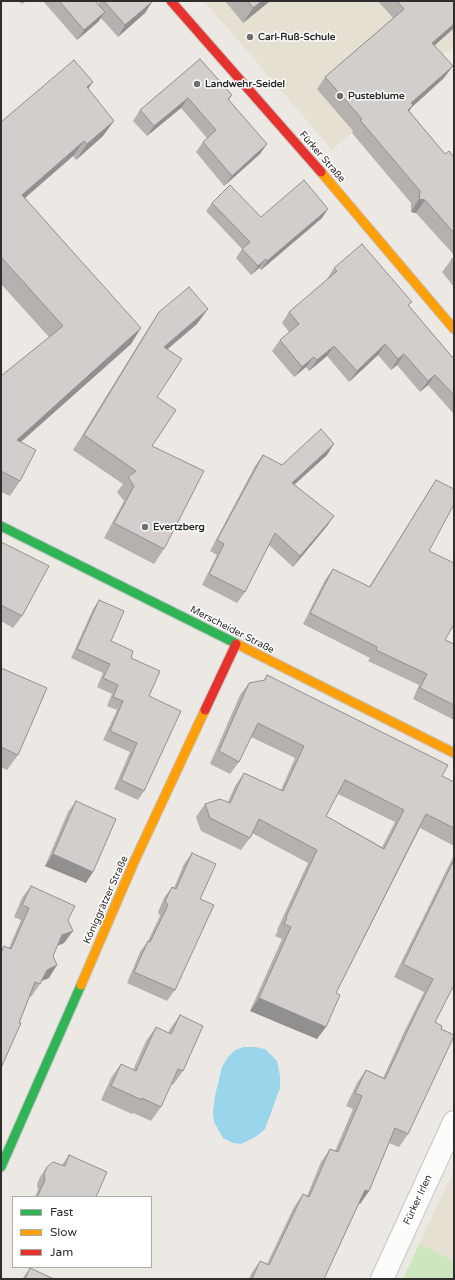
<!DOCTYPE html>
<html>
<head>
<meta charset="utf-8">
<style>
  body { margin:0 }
  #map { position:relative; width:455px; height:1280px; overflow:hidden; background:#ece8e4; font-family:"Varela Round",sans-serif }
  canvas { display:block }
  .frame { position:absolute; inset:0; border:2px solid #2e2e2e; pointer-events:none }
  .legend { position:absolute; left:12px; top:1196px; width:140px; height:72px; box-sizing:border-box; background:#fff; border:1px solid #ababab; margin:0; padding:5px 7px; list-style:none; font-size:12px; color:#2e2e2e }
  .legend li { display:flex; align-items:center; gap:8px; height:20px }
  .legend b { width:20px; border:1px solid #ababab }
</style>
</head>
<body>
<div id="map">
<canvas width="455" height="1280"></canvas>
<div class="frame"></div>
<ul class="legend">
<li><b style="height:5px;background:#30b455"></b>Fast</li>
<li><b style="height:5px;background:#ff9f0a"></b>Slow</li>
<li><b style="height:5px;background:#e5322d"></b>Jam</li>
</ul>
</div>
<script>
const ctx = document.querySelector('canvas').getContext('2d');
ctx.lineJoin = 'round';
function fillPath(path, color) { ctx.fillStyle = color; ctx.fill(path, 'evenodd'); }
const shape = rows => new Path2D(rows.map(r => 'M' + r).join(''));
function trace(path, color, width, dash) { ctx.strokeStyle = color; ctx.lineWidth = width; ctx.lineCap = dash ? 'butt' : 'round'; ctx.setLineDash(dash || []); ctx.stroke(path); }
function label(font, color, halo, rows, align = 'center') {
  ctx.font = font + ' "Varela Round",sans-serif'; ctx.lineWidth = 3; ctx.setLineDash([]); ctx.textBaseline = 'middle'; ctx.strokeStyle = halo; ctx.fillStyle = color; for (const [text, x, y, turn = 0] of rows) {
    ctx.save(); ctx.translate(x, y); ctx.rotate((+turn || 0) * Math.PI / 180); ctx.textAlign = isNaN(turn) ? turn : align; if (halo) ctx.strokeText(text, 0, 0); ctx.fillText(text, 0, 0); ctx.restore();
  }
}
fillPath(shape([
  [204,1,454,1,454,46,332,150],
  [454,1170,454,1261,419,1244]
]), '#e6e0d3');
fillPath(shape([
  [419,1244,454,1261,454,1279,403,1279]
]), '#cee6be');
fillPath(shape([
  [244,1047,255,1047,265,1049,277,1061,280,1076,280,1088,265,1129,257,1136,241,1144,233,1143,223,1138,214,1122,213,1112,215,1096,222,1067,228,1057,235,1050]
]), '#99d6ec');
const street = shape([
  [382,1279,454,1122]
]);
const fast = shape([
  [1,526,237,644],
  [1,1167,81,985]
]);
const slow = shape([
  [321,172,454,329],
  [237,644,454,753],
  [81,985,134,862,205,710]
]);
const jam = shape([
  [171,1,321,172],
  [205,710,236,644]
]);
trace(street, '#c5c4c5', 24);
trace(fast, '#c5c4c5', 11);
trace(slow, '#c5c4c5', 11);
trace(jam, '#c5c4c5', 11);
trace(street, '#fcfcfb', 22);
trace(fast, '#30b455', 9);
trace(slow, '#ff9f0a', 9);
trace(jam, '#e5322d', 9);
fillPath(shape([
  [19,1,26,1,22,4],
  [43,1,95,1,98,4,100,1,152,1,152,2,145,13,118,37,101,18,98,22,77,40],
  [225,1,270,1,243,23],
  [378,1,454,1,454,28,435,45,444,78,412,107,409,111,445,154,454,157,454,255,416,213,411,212,411,203,352,133,353,131,317,89,325,77,393,18],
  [200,59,232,95,229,100,260,154,224,186,196,152,203,142,207,138,181,108,147,136,133,121,140,110],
  [93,82,88,89,103,136,76,160,73,156,25,198,131,344,21,442,20,481,10,496,1,492,1,376,49,337,1,284,1,122],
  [212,203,261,217,322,218,261,270,259,268,251,275,236,258,242,249,206,211],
  [454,257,454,287,442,272,451,260],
  [334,268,409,306,453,358,454,357,454,414,428,385,420,392,397,365,391,370,378,355,349,382,327,356,309,371,306,367,294,377,272,351,280,340,289,332,282,323,289,312,327,280,327,279],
  [159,312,197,324,168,349,157,397,152,446,164,549,154,564,104,538,124,501,117,492,123,484,73,450,149,327],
  [263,455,282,465,327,455,294,485,334,516,327,526,293,567,269,545,245,592,237,603,202,585,217,555,210,551,255,466],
  [436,480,429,551,445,640,454,644,454,720,413,699,419,685,368,661,370,658,303,624,325,580,333,569,369,587,429,491],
  [1,542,22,616,13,628,1,621],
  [99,600,111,641,131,658,149,696,144,791,138,800,114,789,130,752,103,740,117,710,107,706,112,694,97,687,103,673,71,658,93,609],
  [1,668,18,755,7,770,1,767],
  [267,675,442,776,454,782,454,846,420,828,336,993,317,1039,250,1011,282,939,275,936,278,930,277,930,308,863,252,833,250,838,241,850,201,831,196,817,205,804,228,802,235,786,244,773,281,790,295,758,251,737,239,762,230,774,210,764,240,695,249,683,263,681],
  [338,794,395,822,382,847,326,816],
  [76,801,86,883,45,866,68,812],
  [192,853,200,899,175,990,167,1001,127,983,140,952,148,941,160,916,158,912,164,898,172,887,174,888,184,864],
  [454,855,454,985,435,1022,441,1029,408,1134,399,1147,389,1143,369,1191,360,1204,359,1203,324,1279,249,1279,251,1274,260,1261,267,1264,294,1207,303,1194,307,1196,321,1162,330,1149,335,1151,353,1109,346,1106,357,1083,366,1070,383,1078,405,1030,424,992,394,977],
  [31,886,68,920,64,943,57,946,53,956,49,978,42,981,40,984,31,997,30,996,1,1068,1,950,4,946,9,948,21,920,14,917,22,898],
  [180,1015,183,1071,173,1085,171,1084,161,1107,151,1121,133,1113,132,1114,101,1100,111,1078,121,1064,133,1070,146,1041,156,1027,168,1033,170,1029],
  [69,1155,96,1197,35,1197,38,1190,37,1184,40,1177,47,1167,62,1165],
  [30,1268,54,1279,22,1279]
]), '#b4b1af');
fillPath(shape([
  [262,1,270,1,243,23,253,8],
  [152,2,145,13,118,37,125,25],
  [105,12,98,22,77,40,84,30],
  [454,24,454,28,424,55,432,43],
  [453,66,444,78,412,107,404,118,411,103],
  [93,82,82,97,87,87],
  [188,98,181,108,147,136,154,126],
  [114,121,103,136,76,160,87,144],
  [84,141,73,156,11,210,22,195],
  [267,144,260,154,224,186,232,176],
  [419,199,425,200,416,213,411,212],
  [328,209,322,218,261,270,267,261],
  [266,259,259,268,251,275,258,266],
  [208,309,197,324,153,361,164,347],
  [141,328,131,344,6,455,17,440],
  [385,344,378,355,349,382,357,371],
  [334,346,327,356,309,371,317,360],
  [404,354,397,365,391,370,398,359],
  [314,357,306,367,294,377,302,367],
  [435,375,428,385,420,392,428,381],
  [334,444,327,455,284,494,292,483],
  [334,516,327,526,293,567,300,556],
  [53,854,93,872,86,883,45,866],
  [73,931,64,943,54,947,62,935],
  [57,965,49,978,38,982,47,970],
  [259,998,326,1027,317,1039,250,1011],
  [365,1190,369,1191,360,1204,356,1202]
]), '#92908e');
const building = shape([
  [59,1,95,1,105,12,84,30,59,1],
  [104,1,152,1,152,2,125,25,104,1],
  [248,1,262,1,253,8,248,1],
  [397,1,454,1,454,24,432,43,453,66,411,103,413,105,408,110,445,154,449,151,454,157,454,233,425,200,419,199,420,191,360,120,362,119,325,77,404,9,397,1],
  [200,59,232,95,228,99,267,144,232,176,203,142,216,130,188,98,154,126,140,110,200,59],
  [74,60,93,82,87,87,114,121,87,144,84,141,22,195,141,328,17,440,36,450,20,481,1,471,1,376,63,326,1,257,1,122,74,60],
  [304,180,328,209,267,261,266,259,258,266,242,249,250,242,212,203,230,185,261,217,304,180],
  [362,244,412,302,408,305,453,358,454,357,454,395,435,375,428,381,404,354,398,359,385,344,357,371,334,346,317,360,314,357,302,367,280,340,299,324,289,312,337,271,334,268,362,244],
  [454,257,454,264,451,260,454,257],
  [189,287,208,309,164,347,182,359,157,397,176,410,152,446,204,471,164,549,114,523,134,486,128,477,136,471,84,435,159,312,189,287],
  [321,429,334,444,292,483,334,516,300,556,275,533,245,592,209,574,224,544,217,540,263,455,282,465,321,429],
  [436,480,454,489,454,504,429,551,454,563,454,624,445,640,454,644,454,705,420,688,427,674,376,650,377,647,310,613,333,569,370,587,436,480],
  [1,542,49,566,22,616,1,605,1,542],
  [99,600,124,611,111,641,133,651,131,658,160,671,149,696,181,711,144,791,121,780,137,743,110,731,123,701,113,697,118,685,103,678,110,664,77,649,99,600],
  [1,668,47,688,18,755,1,747,1,668],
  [267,675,448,765,442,776,454,782,454,828,426,814,336,993,340,995,326,1027,259,998,291,927,284,924,287,918,286,917,317,850,259,819,250,838,210,818,205,804,220,799,230,803,244,773,283,791,304,746,258,723,239,762,219,751,249,683,265,680,267,675],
  [345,780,404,810,384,849,326,816,345,780],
  [76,801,116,819,93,872,53,854,76,801],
  [192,853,216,864,200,899,214,905,175,990,134,972,148,941,150,942,168,905,165,901,172,887,176,889,192,853],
  [454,860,454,985,435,1022,442,1026,441,1029,454,1035,454,1036,408,1134,395,1128,369,1191,365,1190,324,1279,252,1279,260,1261,269,1265,303,1194,309,1197,330,1149,338,1152,362,1096,355,1093,366,1070,385,1079,414,1017,433,979,403,964,454,860],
  [31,886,75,906,68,920,73,931,62,935,53,956,57,965,47,970,40,984,35,982,19,1023,21,1023,1,1068,1,953,4,946,11,949,29,908,22,905,31,886],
  [180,1015,203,1026,183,1071,178,1069,161,1107,142,1098,142,1100,111,1086,121,1064,136,1071,156,1027,171,1034,180,1015],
  [69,1155,107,1172,96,1197,37,1197,45,1180,44,1174,47,1167,53,1162,65,1166,69,1155],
  [30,1268,54,1279,25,1279,30,1268]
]);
fillPath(building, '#d1cecb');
trace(building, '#92908e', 1);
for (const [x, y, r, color] of [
  [250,37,4,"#706f6e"],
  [197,84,4,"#706f6e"],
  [340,96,4,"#706f6e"],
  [145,527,4,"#706f6e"]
]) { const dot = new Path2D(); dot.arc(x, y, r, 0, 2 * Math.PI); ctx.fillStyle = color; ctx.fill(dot); trace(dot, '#fff', 1.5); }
label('bold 10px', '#2e2e2e', '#fff', [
  ["Carl-Ruß-Schule",258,37],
  ["Landwehr-Seidel",205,84],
  ["Pusteblume",348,96],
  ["Evertzberg",153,527]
], 'left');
label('10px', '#2e2e2e', '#fff', [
  ["Fürker Straße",322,157,49],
  ["Merscheider Straße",232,630,27],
  ["Königgrätzer Straße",106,900,-66],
  ["Fürker Irlen",418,1200,-65]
]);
</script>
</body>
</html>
